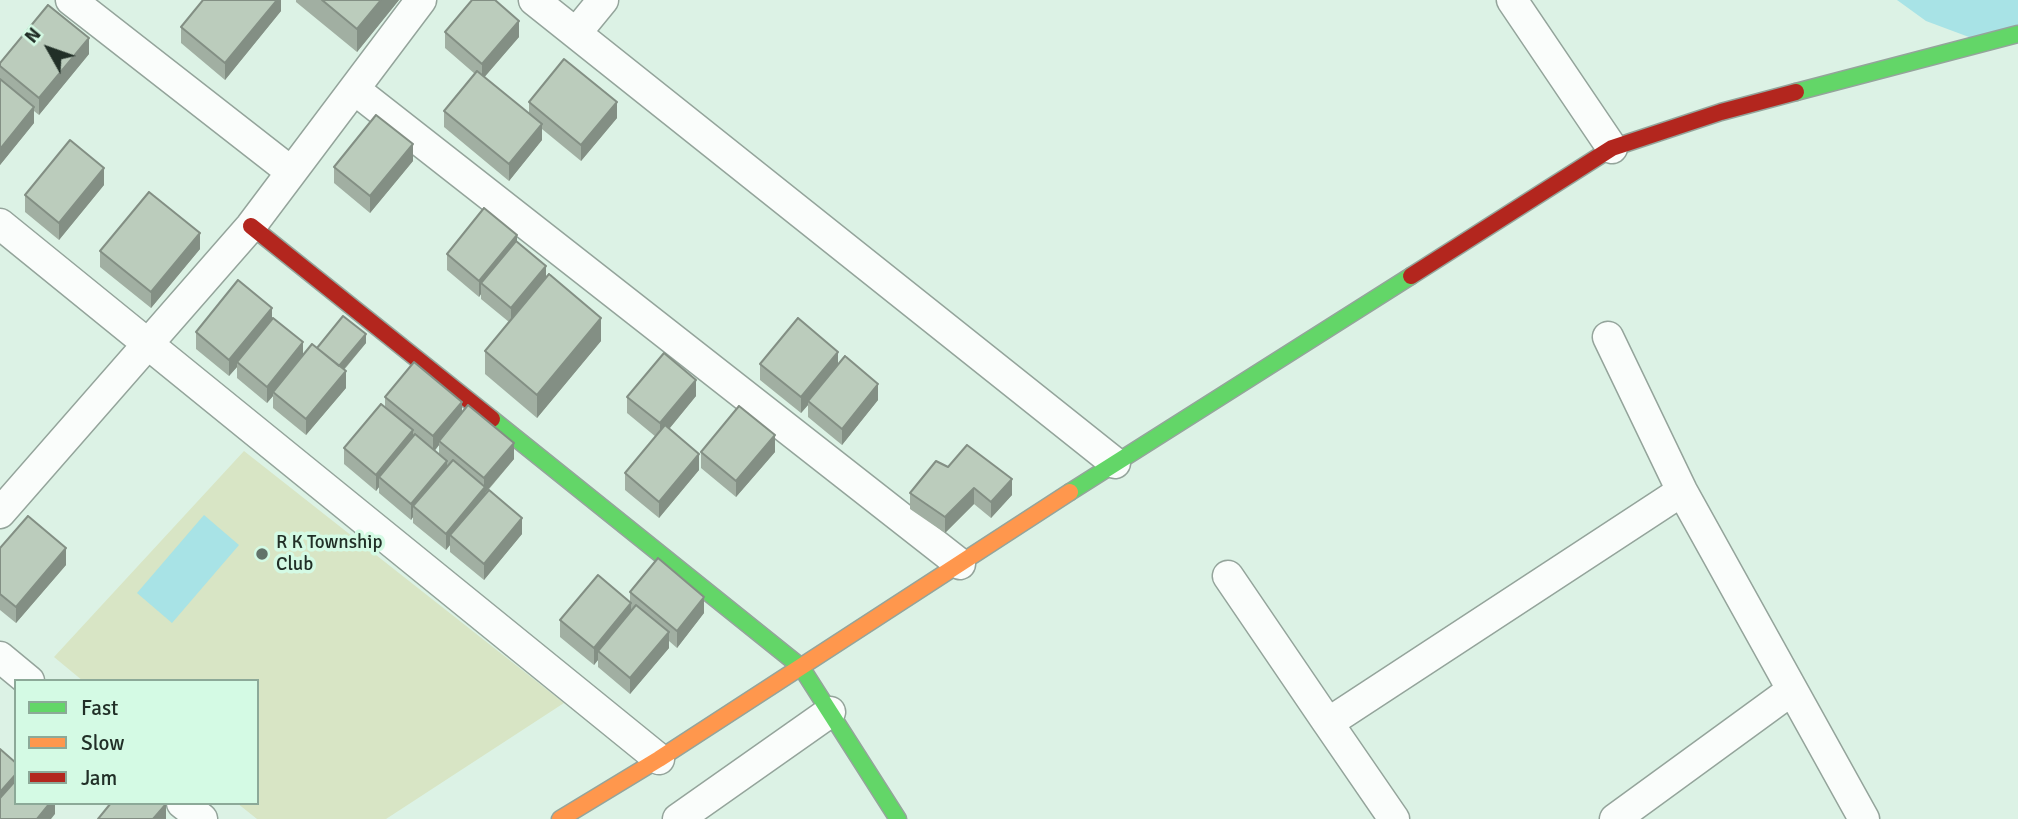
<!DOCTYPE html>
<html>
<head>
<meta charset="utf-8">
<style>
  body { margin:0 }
  #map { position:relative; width:2018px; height:819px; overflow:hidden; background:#dcf2e5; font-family:Signika,sans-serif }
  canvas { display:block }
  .legend { position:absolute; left:14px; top:679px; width:245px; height:126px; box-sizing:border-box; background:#d4fae4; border:2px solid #8ca998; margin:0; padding:9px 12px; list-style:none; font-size:21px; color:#212f27 }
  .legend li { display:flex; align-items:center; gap:14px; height:35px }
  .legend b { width:35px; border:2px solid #8ca998 }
  .north { position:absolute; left:14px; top:14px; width:70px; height:70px; -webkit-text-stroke:5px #d4fae4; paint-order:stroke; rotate:310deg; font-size:19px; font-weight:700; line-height:28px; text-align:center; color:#212f27 }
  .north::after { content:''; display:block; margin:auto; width:24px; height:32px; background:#212f27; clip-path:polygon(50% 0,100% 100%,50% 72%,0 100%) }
</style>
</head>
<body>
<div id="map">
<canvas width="2018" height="819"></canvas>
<ul class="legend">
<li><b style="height:9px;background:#63d668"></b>Fast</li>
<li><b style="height:9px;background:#ff974d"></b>Slow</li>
<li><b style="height:9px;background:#b3261e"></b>Jam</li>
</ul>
<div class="north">N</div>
</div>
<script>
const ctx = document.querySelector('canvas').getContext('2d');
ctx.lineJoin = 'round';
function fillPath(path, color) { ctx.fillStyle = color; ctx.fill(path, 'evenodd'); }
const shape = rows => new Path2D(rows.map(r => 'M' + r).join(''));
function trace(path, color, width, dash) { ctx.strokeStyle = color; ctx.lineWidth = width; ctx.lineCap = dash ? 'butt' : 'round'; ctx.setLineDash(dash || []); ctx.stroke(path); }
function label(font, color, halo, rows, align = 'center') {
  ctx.font = font + ' Signika,sans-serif'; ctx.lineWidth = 7; ctx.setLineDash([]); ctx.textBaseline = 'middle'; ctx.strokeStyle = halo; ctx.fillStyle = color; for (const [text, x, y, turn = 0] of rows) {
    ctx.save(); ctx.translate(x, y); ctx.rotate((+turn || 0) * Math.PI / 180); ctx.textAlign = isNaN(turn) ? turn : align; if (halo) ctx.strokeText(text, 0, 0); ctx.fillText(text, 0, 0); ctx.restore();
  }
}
fillPath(shape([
  [244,451,564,703,386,819,257,819,237,803,257,803,257,681,83,681,54,657]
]), '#d8e5c5');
fillPath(shape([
  [1897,0,2018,0,2018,35,1985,43,1926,21],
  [204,515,239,545,172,623,137,593]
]), '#a8e3e6');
const street = shape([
  [71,0,290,171],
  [534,0,1115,463],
  [1512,0,1612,148],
  [576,33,603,0],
  [354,89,960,564],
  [0,224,659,759],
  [1608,337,1682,491,1864,819],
  [0,513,251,226,421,0],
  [1228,576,1328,723,1682,491],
  [0,657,29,681],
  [1328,723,1394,819],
  [182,803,202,819],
  [678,819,830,712],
  [1615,819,1792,690]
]);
const fast = shape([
  [1796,92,2018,34],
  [492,419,801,667,898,819],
  [1070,492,1411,276]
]);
const slow = shape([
  [560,819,659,759,1070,492]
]);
const jam = shape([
  [251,226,492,419],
  [1411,276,1612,148,1721,112,1796,92]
]);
trace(street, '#94a49b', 33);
trace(fast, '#94a49b', 19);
trace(slow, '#94a49b', 19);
trace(jam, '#94a49b', 19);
trace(street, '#fafdfb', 30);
trace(fast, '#63d668', 16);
trace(slow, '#ff974d', 16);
trace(jam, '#b3261e', 16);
fillPath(shape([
  [281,0,281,11,225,80,181,43,181,27],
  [296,0,399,0,357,52,296,2],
  [445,32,519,37,484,77,529,114,529,102,617,118,581,161,542,129,542,140,509,181,444,127,444,111,475,74,445,48],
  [89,54,39,115,34,111,34,123,0,165,0,63],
  [413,161,370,213,334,183,334,167],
  [104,185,59,240,25,212,25,195],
  [517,242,546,278,601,341,537,418,485,374,485,351,509,322,481,299,481,294,479,297,447,270,447,254],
  [200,249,151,308,100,267,100,251],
  [272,319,303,354,317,348,366,343,344,370,346,388,306,435,273,408,273,396,267,403,237,378,237,367,229,376,196,349,196,332],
  [760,364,838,364,878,400,842,445,808,417,808,405,801,413,760,380],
  [696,396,669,429,699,470,659,518,625,490,625,473,656,437,627,413,627,397],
  [385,397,462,413,514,459,485,494,522,534,484,580,450,552,450,545,446,550,413,523,413,517,411,520,379,493,379,487,376,491,344,464,344,448,385,407],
  [439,445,439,455,434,451],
  [701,452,775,452,736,497,701,468],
  [948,467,1012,495,991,518,974,504,945,533,910,509,910,493],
  [0,548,66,565,16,623,0,610],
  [630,592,704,613,677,648,669,641,669,648,630,694,598,667,598,660,594,665,560,637,560,620,630,601]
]), '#a1afa2');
fillPath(shape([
  [277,0,281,0,281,11,225,80,225,63],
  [381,0,399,0,357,52,357,29],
  [519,21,519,37,482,80,482,64],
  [89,38,89,54,39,115,39,98],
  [617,102,617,118,581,161,581,145],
  [34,107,34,123,0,165,0,149],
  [542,124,542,140,509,181,509,164],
  [413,144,413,161,370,213,370,196],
  [104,168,104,185,59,240,59,223],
  [200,233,200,249,151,308,151,292],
  [517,235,517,251,481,283,481,294,479,297,479,281],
  [546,266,546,282,511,324,511,308],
  [272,308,272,324,237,362,237,367,229,376,229,360],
  [601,318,601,341,537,418,537,395],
  [366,334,366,343,339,375,339,367],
  [303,342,303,359,273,392,273,396,267,403,267,387],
  [838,352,838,368,808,401,808,405,801,413,801,397],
  [346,371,346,388,306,435,306,419],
  [696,380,696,396,660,440,660,423],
  [878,384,878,400,842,445,842,429],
  [462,402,462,418,439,441,439,445,433,453,433,436],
  [413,430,413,446,379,477,379,487,376,491,376,475],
  [775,435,775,452,736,497,736,481],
  [514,443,514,459,485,493,485,503,450,535,450,545,446,550,446,534,484,488,484,478],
  [699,454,699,470,659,518,659,502],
  [447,461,447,478,413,506,413,517,411,520,411,504],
  [1012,479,1012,495,991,518,991,502],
  [974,488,974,504,945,533,945,517],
  [522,518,522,534,484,580,484,564],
  [66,548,66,565,16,623,16,607],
  [704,597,704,613,677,648,677,631],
  [631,603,631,619,598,651,598,660,594,665,594,648],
  [669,632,669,648,630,694,630,678],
  [16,774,16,790,0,808,0,792],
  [50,803,55,803,55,814,51,819,37,819],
  [166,804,166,819,153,819]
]), '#838f84');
const building = shape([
  [203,0,277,0,225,63,181,27,203,0],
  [322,0,381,0,357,29,322,0],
  [472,0,495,0,519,21,482,64,445,32,472,0],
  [48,5,89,38,39,98,0,66,0,63,48,5],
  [564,59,617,102,581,145,529,102,564,59],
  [477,71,542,124,509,164,444,111,477,71],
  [0,79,34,107,0,149,0,79],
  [376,115,413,144,370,196,334,167,376,115],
  [70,140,104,168,59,223,25,195,70,140],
  [149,192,200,233,151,292,100,251,149,192],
  [484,208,517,235,479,281,447,254,484,208],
  [516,241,546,266,511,308,481,283,516,241],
  [549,274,601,318,537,395,485,351,549,274],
  [238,280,272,308,229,360,196,332,238,280],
  [343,316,366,334,339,366,317,348,343,316],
  [273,318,303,342,267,387,237,362,273,318],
  [798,318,838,352,801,397,760,364,798,318],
  [312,344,346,371,306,419,273,392,312,344],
  [664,353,696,380,660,423,627,397,664,353],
  [845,356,878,384,842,429,808,401,845,356],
  [414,362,462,402,433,436,385,397,414,362],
  [381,404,413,430,376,475,344,448,381,404],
  [468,405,514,443,484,478,439,441,468,405],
  [739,406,775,435,736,481,701,452,739,406],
  [665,425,699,454,659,502,625,473,665,425],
  [415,434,447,461,411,504,379,477,415,434],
  [967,445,1012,479,991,502,974,488,945,517,910,493,936,461,948,467,967,445],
  [453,460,485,487,446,534,413,506,453,460],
  [489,490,522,518,484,564,450,535,489,490],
  [28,516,66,548,16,607,0,594,0,548,28,516],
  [658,558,704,597,677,631,630,592,658,558],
  [598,575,631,603,594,648,560,620,598,575],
  [636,605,669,632,630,678,598,651,636,605],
  [0,749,16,763,16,774,0,792,0,749],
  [16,780,16,803,50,803,37,819,0,819,0,798,16,780],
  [111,803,165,803,166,804,153,819,98,819,111,803]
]);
fillPath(building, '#bbccbc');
trace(building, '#838f84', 2);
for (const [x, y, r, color] of [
  [262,554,7,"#62736a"]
]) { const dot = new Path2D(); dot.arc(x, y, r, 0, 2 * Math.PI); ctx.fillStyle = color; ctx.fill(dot); trace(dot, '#d4fae4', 2.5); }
label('19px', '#212f27', '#d4fae4', [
  ["R K Township",276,543],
  ["Club",276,565]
], 'left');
</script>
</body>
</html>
